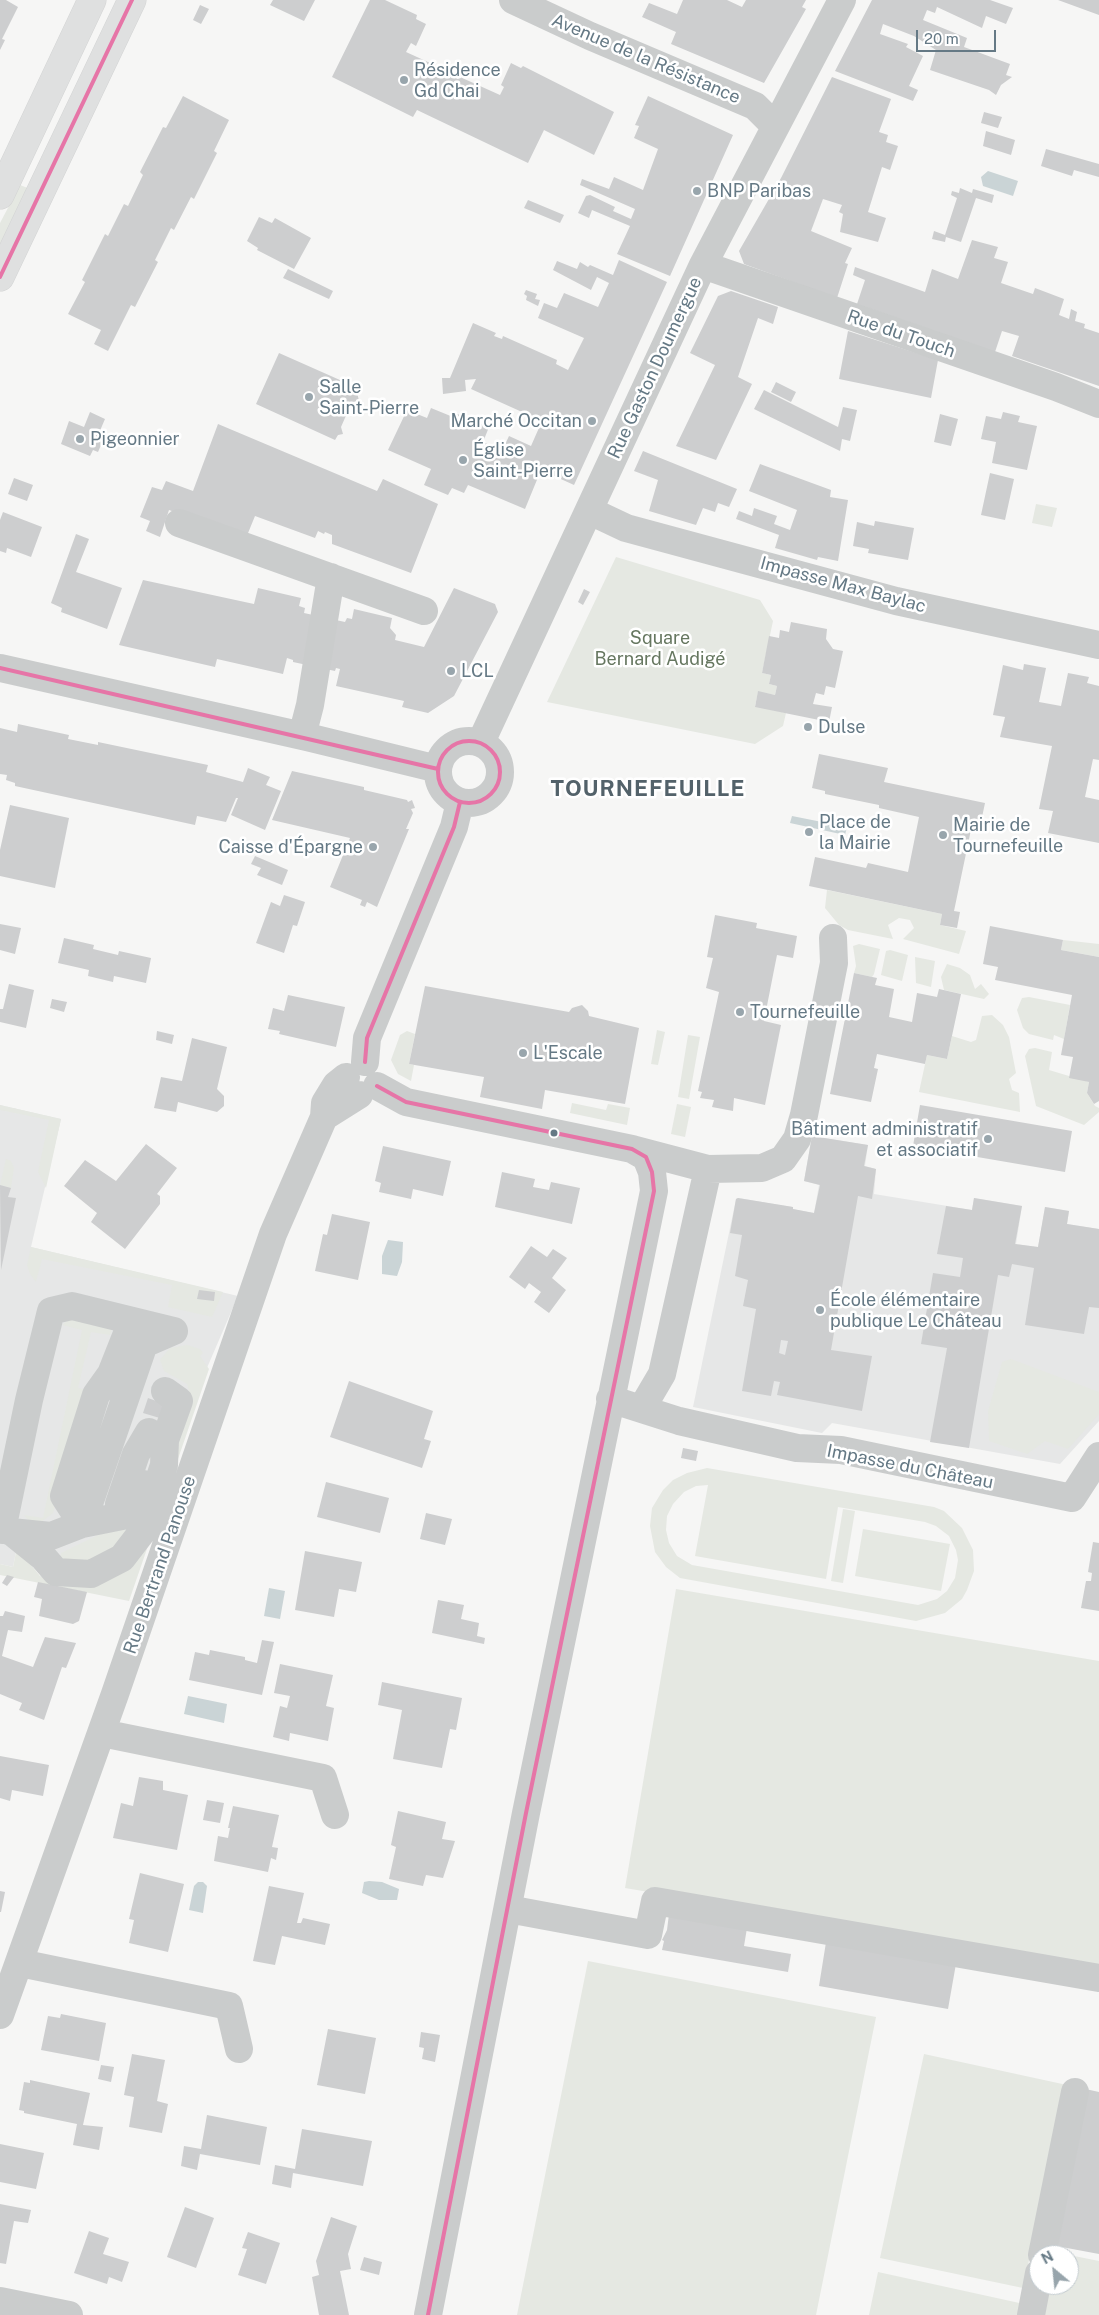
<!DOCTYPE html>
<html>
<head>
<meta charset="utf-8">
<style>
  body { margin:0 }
  #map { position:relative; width:1099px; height:2315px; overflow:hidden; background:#f6f6f5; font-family:"Public Sans",sans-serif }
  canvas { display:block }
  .north { position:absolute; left:1029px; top:2245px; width:50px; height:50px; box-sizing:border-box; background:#fff; border:1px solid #c1c9ce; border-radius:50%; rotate:332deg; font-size:14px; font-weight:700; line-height:20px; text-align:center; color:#657985 }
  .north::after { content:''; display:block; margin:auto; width:18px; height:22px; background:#98a5ac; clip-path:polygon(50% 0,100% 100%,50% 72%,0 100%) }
  .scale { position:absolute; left:916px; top:30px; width:80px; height:22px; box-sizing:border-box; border:2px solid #657985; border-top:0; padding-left:6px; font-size:15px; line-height:18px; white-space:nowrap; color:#657985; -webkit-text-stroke:4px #fff; paint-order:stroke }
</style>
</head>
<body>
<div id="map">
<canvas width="1099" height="2315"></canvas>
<div class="north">N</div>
<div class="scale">20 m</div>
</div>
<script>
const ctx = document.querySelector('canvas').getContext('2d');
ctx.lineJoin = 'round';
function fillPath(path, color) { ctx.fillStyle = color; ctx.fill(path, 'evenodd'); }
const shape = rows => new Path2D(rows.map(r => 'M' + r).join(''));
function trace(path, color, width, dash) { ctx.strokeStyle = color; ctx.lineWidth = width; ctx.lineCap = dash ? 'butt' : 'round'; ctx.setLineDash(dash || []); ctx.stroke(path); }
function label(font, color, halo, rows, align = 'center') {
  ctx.font = font + ' "Public Sans",sans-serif'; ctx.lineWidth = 5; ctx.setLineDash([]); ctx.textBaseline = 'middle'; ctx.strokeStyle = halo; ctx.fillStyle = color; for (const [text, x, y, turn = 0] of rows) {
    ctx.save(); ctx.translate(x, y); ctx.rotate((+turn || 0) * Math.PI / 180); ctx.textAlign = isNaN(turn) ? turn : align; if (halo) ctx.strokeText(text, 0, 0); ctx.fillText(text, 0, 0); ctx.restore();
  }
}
fillPath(shape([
  [0,1105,61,1119,31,1247,238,1296,121,1567,81,1585,41,1576,17,1547,13,1567,0,1564],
  [812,1136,868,1145,865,1166,876,1169,874,1194,972,1210,974,1198,1022,1206,1016,1244,1038,1247,1045,1207,1069,1211,1067,1224,1099,1229,1099,1421,1060,1464,832,1423,822,1433,693,1407,736,1199,738,1198,793,1207,793,1209,814,1213,819,1185,804,1181]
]), '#e6e7e7');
fillPath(shape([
  [20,185,30,189,0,250,0,223],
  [1036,504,1057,508,1052,527,1032,523],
  [616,557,760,600,773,621,762,673,771,675,769,684,777,686,775,695,758,692,755,706,786,713,783,726,755,744,547,702],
  [827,890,942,914,940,925,966,931,959,954,903,939,914,928,910,920,899,918,888,925,893,939,848,930,839,925,825,908],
  [1063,940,1099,944,1099,957,1061,950],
  [859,944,880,949,874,974,872,977,854,973,856,966,853,946],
  [890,950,908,955,902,981,881,975,886,951],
  [915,957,935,961,931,987,916,983],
  [947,964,960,968,970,975,975,989,981,984,989,994,984,999,944,990,941,977],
  [1029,997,1070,1005,1064,1039,1054,1035,1053,1040,1029,1034,1023,1028,1017,1010,1022,998],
  [992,1015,1003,1025,1009,1037,1016,1073,1009,1079,1012,1090,1019,1093,1020,1112,919,1092,927,1055,947,1059,952,1036,971,1042,976,1040,982,1016],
  [657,1030,665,1032,658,1065,651,1064],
  [407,1031,415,1034,409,1064,414,1065,411,1081,398,1074,391,1060,400,1035],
  [688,1035,700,1037,689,1099,678,1097],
  [1035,1048,1052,1052,1049,1070,1089,1082,1087,1093,1095,1106,1099,1108,1099,1112,1084,1125,1036,1106,1025,1056,1029,1049],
  [572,1103,606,1110,608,1104,630,1108,627,1125,570,1113],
  [677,1104,691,1107,685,1137,671,1134],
  [0,1105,61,1119,46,1188,38,1172,49,1120,0,1110],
  [6,1159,11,1161,14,1168,11,1188,0,1185],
  [31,1247,223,1292,212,1317,168,1307,172,1285,42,1259,36,1282,30,1274,27,1265],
  [71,1318,113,1325,110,1335,91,1332,78,1388,92,1391,53,1513,41,1522,29,1521,24,1515,43,1518,82,1330,62,1325],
  [187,1345,200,1349,203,1353,200,1356,209,1369,129,1601,0,1575,0,1564,13,1567,17,1547,40,1576,81,1585,121,1567,191,1398,187,1384,164,1371,160,1360,170,1348],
  [1011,1359,1099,1392,1099,1414,1068,1449,1045,1441,1027,1454,989,1441,988,1411,1002,1362],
  [707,1468,934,1507,944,1511,962,1528,973,1550,974,1571,967,1590,962,1599,945,1613,916,1621,680,1578,666,1567,655,1552,650,1526,652,1508,663,1490,673,1480,687,1473],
  [708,1485,831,1506,708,1485,695,1556,826,1579,838,1507,925,1522,936,1526,949,1536,956,1550,958,1560,955,1578,947,1591,937,1599,918,1605,692,1565,677,1556,669,1543,666,1530,667,1516,673,1504,684,1492,696,1486],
  [843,1509,855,1511,843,1583,831,1581],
  [133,1518,134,1534,100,1561,60,1559,61,1553],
  [863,1529,950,1544,941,1591,855,1576],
  [676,1589,1099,1661,1099,1968,625,1888],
  [588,1961,876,2017,816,2315,517,2315],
  [924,2054,1067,2085,1023,2288,880,2258],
  [1069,2255,1099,2261,1099,2315,1035,2315,1041,2285,1069,2285],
  [878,2272,1024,2304,1021,2315,869,2315]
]), '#e5e8e2');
fillPath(shape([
  [988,171,1018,181,1013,196,983,186,981,177],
  [792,816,847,827,845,835,790,823],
  [388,1240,403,1242,402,1262,397,1276,382,1274,382,1256],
  [269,1588,285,1591,280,1619,264,1616],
  [188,1696,227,1704,224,1723,184,1714],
  [369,1881,382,1882,399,1889,397,1900,379,1900,362,1893,364,1882],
  [198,1882,203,1882,207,1886,203,1913,189,1910,194,1886]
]), '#cad4d6');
fillPath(shape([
  [0,0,6,0,18,7,2,39,5,40,0,50],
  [273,0,315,0,304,21,270,5],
  [370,0,385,0,417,15,416,19,426,24,416,46,411,43,406,52,450,72,448,74,458,79,460,77,500,95,504,87,501,85,511,63,521,68,523,66,614,112,594,155,544,130,528,163,417,110,413,117,332,77],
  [683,0,727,0,742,7,746,0,806,0,802,7,806,9,764,83,671,44,676,32,642,17,649,3,677,14],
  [872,0,990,0,1013,8,1006,24,986,16,982,28,937,7,935,13,927,10,923,20,967,38,964,47,1010,64,1006,75,1012,77,1001,85,996,95,989,90,930,70,936,50,914,36,883,24,880,34,908,44,906,47,923,56,909,86,918,90,913,101,835,71],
  [1058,0,1099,0,1099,15],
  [200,5,209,9,201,24,193,20],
  [832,77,891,99,879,132,888,135,886,142,898,146,890,170,882,167,868,212,886,218,878,242,840,232,843,214,839,212,842,205,823,199,811,231,852,248,845,263,848,264,837,298,744,264,739,251,781,178],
  [183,96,229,120,214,151,217,153,194,199,191,197,174,230,171,228,155,260,158,262,135,307,131,305,108,351,94,344,101,330,68,314,85,282,82,280,105,234,108,236,124,204,128,206,143,175,140,172,163,127,166,128],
  [648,96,733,135,670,276,617,254,630,226,592,210,589,218,578,213,586,196,590,195,615,207,613,211,631,219,635,209,580,185,582,179,609,189,614,177,643,190,658,149,634,138,639,126,635,125],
  [984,112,1002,117,998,128,981,123],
  [986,131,1015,140,1011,155,983,146],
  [1046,149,1099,164,1099,177,1074,170,1072,176,1041,166],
  [960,188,972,193,973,189,994,195,992,203,976,198,961,242,946,237,945,242,932,239,934,231,945,235,957,198,951,195,952,191,959,193],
  [528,200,564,215,560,223,524,208],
  [259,217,272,223,275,218,311,238,294,269,257,250,258,248,247,241],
  [972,240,998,247,994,258,1008,262,1001,283,1033,294,1035,288,1064,299,1059,315,1069,319,1071,309,1077,312,1075,321,1085,324,1084,328,1099,333,1099,386,1012,356,1019,336,1002,331,995,352,857,304,865,280,853,275,855,267,925,292,932,269,958,279],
  [619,260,667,282,574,485,541,470,525,509,468,485,464,493,452,488,448,495,424,485,431,469,388,450,407,410,427,418,431,408,453,417,455,413,489,427,483,442,502,451,509,436,531,446,542,421,471,389,476,379,465,380,466,391,443,394,442,378,450,378,473,323,496,333,494,336,502,339,503,336,557,360,556,364,568,370,584,338,538,318,544,303,557,308,564,293,598,307,609,283,597,277,591,290,553,270,557,261,577,269,580,262,588,267,590,265,613,275],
  [288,269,333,291,329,299,283,278],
  [526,290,537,294,535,299,540,300,538,306,526,300,527,296,524,294],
  [731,291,778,307,773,324,758,318,738,377,752,384,716,460,676,446,715,365,690,353,718,296],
  [848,331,938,360,931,398,839,379],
  [279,353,358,388,357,392,359,401,352,402,341,427,343,434,338,435,335,440,256,404],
  [776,382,796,392,791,402,771,392],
  [764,390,838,427,843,407,857,410,850,441,842,439,840,451,754,409],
  [90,412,105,419,99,433,105,436,98,452,93,450,90,456,61,444,69,421,84,427],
  [1003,412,1020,416,1018,422,1037,426,1027,470,992,463,996,442,981,439,986,416,1001,419],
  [940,414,958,419,951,446,934,442],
  [218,424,377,491,383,479,438,504,411,573,332,544,332,535,325,532,324,534,318,531,315,538,255,516,246,538,169,510,160,537,146,531,150,521,140,517,152,487,162,490,166,481,193,491],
  [643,451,737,489,729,507,718,503,715,512,703,508,696,525,649,511,658,480,634,471],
  [760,464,831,490,830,497,848,500,838,561,818,557,817,560,775,548,779,535,736,519,739,511,752,516,754,508,777,516,774,524,790,530,797,510,749,491],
  [990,473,1014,479,1005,520,981,515],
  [14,478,33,485,27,501,8,494],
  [3,512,42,527,31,557,7,548,6,553,0,551,0,520],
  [875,521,914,528,908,560,868,553,869,549,853,546,857,522,874,526],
  [76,534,89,539,76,572,122,588,107,629,61,612,62,608,51,603],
  [143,580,254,604,258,588,301,598,299,606,305,608,304,613,345,622,347,618,352,619,354,609,392,618,390,628,396,635,395,640,424,647,454,588,495,604,498,612,454,696,428,713,402,707,404,701,336,686,340,669,336,668,335,671,293,662,293,660,287,658,283,674,217,659,215,667,119,645],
  [584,589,590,592,583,605,578,602],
  [791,622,827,629,826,639,833,649,843,651,835,688,826,686,824,695,816,693,813,704,832,707,829,722,755,707,758,691,775,695,777,686,769,684,771,675,762,673,769,636,779,638,780,630,789,632],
  [1024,664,1046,668,1039,702,1061,706,1068,673,1089,677,1087,683,1099,686,1099,760,1093,759,1085,797,1099,800,1099,843,1048,833,1053,811,1039,809,1052,746,1000,737,1005,717,993,715,1003,665,1023,670],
  [18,724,69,735,68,739,98,745,98,742,208,765,206,772,243,782,248,768,270,777,266,785,281,791,265,830,231,815,238,798,236,798,226,822,197,816,195,825,15,786,15,783,6,780,7,775,0,774,0,728,17,732],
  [819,754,888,768,884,782,985,803,981,822,973,820,954,911,960,912,957,928,940,925,942,914,809,886,815,857,866,868,868,863,908,872,919,817,879,808,879,805,825,794,825,791,812,788],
  [292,771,364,787,364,790,407,800,408,802,412,800,415,808,411,809,413,813,406,829,409,829,377,907,367,902,365,907,360,905,362,900,330,887,350,838,272,820],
  [10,805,69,818,55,888,0,876,0,850],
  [255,856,288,870,282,885,257,875,261,868,251,864],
  [284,895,305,902,297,926,293,925,284,953,256,943,271,902,280,906],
  [715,915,757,923,756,928,797,936,793,958,777,955,774,970,764,1021,781,1025,765,1105,734,1098,733,1111,712,1107,714,1100,700,1098,702,1092,698,1091,719,992,706,988,713,958,707,957],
  [0,924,21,928,15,954,0,950],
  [990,926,1063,940,1061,950,1099,957,1099,1101,1094,1104,1087,1093,1089,1082,1069,1078,1073,1057,1061,1055,1072,995,995,980,998,967,983,964],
  [64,938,94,945,93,949,118,955,119,951,151,958,146,983,114,976,113,982,88,976,89,970,58,963],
  [854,973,877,978,875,985,894,989,889,1017,912,1022,917,993,937,997,939,989,961,994,947,1059,927,1055,925,1064,877,1054,874,1068,878,1069,871,1102,830,1094],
  [9,984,34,990,26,1028,0,1022,0,1009,3,1009],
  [425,986,569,1012,572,1008,582,1005,588,1011,589,1016,639,1028,625,1104,545,1090,542,1109,480,1097,484,1077,409,1064],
  [288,995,345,1007,336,1047,279,1034,280,1031,268,1029,273,1008,284,1011],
  [52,999,67,1002,64,1012,50,1008],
  [157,1031,174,1035,172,1044,156,1040],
  [192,1038,227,1047,217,1089,224,1096,224,1106,217,1112,178,1102,176,1112,154,1108,161,1077,182,1081],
  [920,1105,1072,1131,1065,1172,913,1146],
  [812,1136,868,1145,864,1166,876,1169,872,1199,858,1196,831,1350,872,1356,862,1411,777,1395,780,1382,774,1381,771,1396,742,1391,756,1309,743,1306,748,1280,735,1276,742,1235,730,1233,736,1199,738,1198,793,1207,793,1209,814,1213,820,1185,804,1181],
  [781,1340,788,1341,785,1355,779,1353],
  [146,1144,177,1168,157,1194,160,1196,160,1204,125,1249,91,1222,97,1213,64,1186,85,1160,116,1181],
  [383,1146,451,1161,443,1196,413,1189,411,1199,379,1192,381,1183,375,1181],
  [502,1172,535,1179,533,1187,549,1190,551,1182,580,1188,572,1224,495,1207],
  [0,1185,11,1188,8,1197,16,1198,1,1270],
  [974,1198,1022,1206,1015,1244,1038,1247,1045,1207,1069,1211,1067,1224,1099,1229,1099,1308,1089,1307,1084,1334,1025,1325,1034,1268,1012,1264,1009,1277,998,1275,969,1448,930,1442,947,1348,921,1344,933,1273,960,1277,963,1258,937,1254,946,1206,972,1210],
  [332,1214,370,1222,358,1280,315,1271,323,1234,327,1235],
  [531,1246,547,1257,553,1249,567,1258,552,1278,566,1290,549,1313,534,1302,541,1292,529,1283,525,1289,509,1277],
  [199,1290,215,1292,214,1301,197,1299],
  [349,1381,433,1411,424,1439,431,1441,422,1468,330,1437],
  [148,1398,167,1405,163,1419,143,1413],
  [683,1448,698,1451,696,1461,681,1458],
  [326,1482,389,1498,380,1533,317,1517],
  [426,1513,452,1519,445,1545,420,1539],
  [1093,1542,1099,1543,1099,1611,1081,1608,1086,1581,1091,1581,1092,1573,1088,1572],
  [305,1551,362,1562,356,1592,339,1589,334,1617,295,1610],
  [7,1575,14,1577,7,1586,2,1583],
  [38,1582,87,1592,79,1621,73,1624,39,1616,42,1599,34,1597],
  [438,1600,464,1605,461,1619,479,1623,477,1636,485,1638,484,1644,432,1633],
  [5,1611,25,1616,22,1632,8,1630,2,1656,33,1667,45,1637,76,1643,66,1668,62,1667,44,1720,19,1710,22,1703,0,1694,0,1616,3,1616],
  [262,1640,274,1642,262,1695,189,1680,195,1652,209,1655,210,1650,245,1657,245,1660,257,1663],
  [280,1664,333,1675,326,1706,334,1708,328,1741,290,1733,289,1741,273,1737,280,1706,287,1708,290,1696,274,1693],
  [382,1682,462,1698,456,1730,450,1729,442,1768,393,1759,402,1710,378,1705],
  [0,1756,49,1765,43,1796,12,1790,10,1801,0,1798],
  [139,1777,163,1781,163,1790,188,1795,177,1850,113,1838,121,1803,133,1806],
  [207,1800,224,1803,220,1823,203,1820],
  [233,1806,279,1815,272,1847,278,1848,276,1860,271,1858,268,1872,214,1861,218,1836,228,1838,230,1828,228,1828],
  [398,1811,446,1822,442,1839,455,1841,443,1878,426,1875,423,1886,389,1879,396,1847,391,1845],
  [140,1873,184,1884,168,1952,129,1943,134,1920,129,1919],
  [269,1886,304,1893,297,1923,301,1923,303,1918,330,1924,325,1945,282,1936,275,1965,253,1961],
  [0,1891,5,1892,1,1912,0,1912],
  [669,1914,747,1928,744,1946,791,1954,788,1972,662,1950,664,1941,662,1940,667,1930],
  [827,1936,957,1958,948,2009,819,1986],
  [61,2014,106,2023,99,2061,41,2050,48,2016,60,2018],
  [328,2029,376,2038,365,2094,317,2085],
  [421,2032,440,2035,435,2062,422,2059,424,2048,419,2047],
  [132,2054,165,2060,157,2101,168,2104,162,2133,129,2127,134,2097,124,2095],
  [101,2065,114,2067,111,2082,98,2079],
  [30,2080,90,2093,83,2125,103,2127,99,2150,73,2145,77,2124,24,2113,24,2111,19,2110,24,2082,30,2083],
  [1081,2088,1099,2092,1099,2254,1051,2245],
  [207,2115,267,2127,260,2165,200,2154,197,2170,181,2166,184,2146,201,2149],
  [302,2129,372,2141,363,2186,293,2173,291,2188,272,2184,275,2165,295,2169],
  [0,2144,44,2153,36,2189,0,2182],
  [0,2204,31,2210,28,2223,14,2221,6,2264,0,2263],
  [185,2207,214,2218,196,2268,167,2257],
  [331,2217,357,2226,348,2254,351,2269,340,2271,349,2315,319,2315,312,2277,319,2275,316,2261],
  [89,2231,109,2238,103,2254,129,2262,122,2282,109,2277,107,2284,74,2273],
  [248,2232,280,2243,266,2284,238,2275,247,2249,242,2248],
  [364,2257,382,2262,379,2275,360,2270]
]), '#cdcecf');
const major = shape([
  [0,195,92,0],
  [0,277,132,0]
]);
trace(major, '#d3d4d4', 29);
trace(shape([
  [513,0,590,36,755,106,775,126],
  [703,265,1056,387,1099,404],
  [590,511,626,528,896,601,1099,645],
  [179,523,424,611],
  [0,668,307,737,438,769],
  [302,736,310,705,331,577],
  '438 772a31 31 0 1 1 62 0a31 31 0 1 1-62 0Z',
  [481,742,703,265,842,0],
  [365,1062,367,1038,454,827,460,802],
  [377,1086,406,1102,632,1149,646,1157,652,1172,654,1191,526,1813,428,2315],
  [324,1117,359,1095],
  [632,1149,708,1169,762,1168,783,1159,797,1139,804,1115,834,963,833,938],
  [610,1399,679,1421,797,1448,841,1450,1072,1498,1099,1456],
  [642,1408,662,1374,708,1169],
  [119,1504,136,1454,149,1432],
  [82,1524,132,1514,143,1484],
  [82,1524,64,1496,96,1395,111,1374,132,1321],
  [2,1530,29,1400,51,1311,72,1306,174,1331],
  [11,1532,51,1536,82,1524,144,1344,174,1331],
  [12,1532,43,1557,56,1572,91,1574,122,1558,142,1532,164,1465,165,1440,179,1401,165,1391],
  [102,1733,323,1778,335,1815],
  [508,1909,648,1935,655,1901,1099,1978],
  [20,1963,229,2006,239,2049],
  [0,2015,115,1694,273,1234,324,1117,325,1103,336,1085,346,1077],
  [1042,2255,1075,2092],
  [0,2301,69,2315],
  [1031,2315,1039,2273]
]), '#cacccc', 28);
trace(major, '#dfe0e0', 28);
trace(shape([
  [0,277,132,0],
  [0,668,438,769],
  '438 772a31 31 0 1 1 62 0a31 31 0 1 1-62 0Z',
  [365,1062,367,1038,454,827,460,802],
  [377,1086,406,1102,632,1149,646,1157,652,1172,654,1191,526,1813,428,2315]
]), '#e675a7', 4);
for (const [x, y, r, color] of [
  [404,80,5,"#98a5ac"],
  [697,191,5,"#98a5ac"],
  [309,397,5,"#98a5ac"],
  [592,421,5,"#98a5ac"],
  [80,439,5,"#98a5ac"],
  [463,460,5,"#98a5ac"],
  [451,671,5,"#98a5ac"],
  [808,727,5,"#98a5ac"],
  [809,832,5,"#98a5ac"],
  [943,835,5,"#98a5ac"],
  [373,847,5,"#98a5ac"],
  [740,1012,5,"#98a5ac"],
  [523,1053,5,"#98a5ac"],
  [554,1133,4.5,"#657985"],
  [988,1139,5,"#98a5ac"],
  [820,1310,5,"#98a5ac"]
]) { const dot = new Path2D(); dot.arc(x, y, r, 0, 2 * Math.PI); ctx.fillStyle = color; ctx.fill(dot); trace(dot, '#fff', 2); }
label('18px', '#657985', '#fff', [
  ["Avenue de la Résistance",646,59,23],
  ["Rue du Touch",901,334,19],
  ["Rue Gaston Doumergue",655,368,-65],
  ["Impasse Max Baylac",843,585,15],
  ["Impasse du Château",910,1467,11],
  ["Rue Bertrand Panouse",160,1565,-71]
]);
label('18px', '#657985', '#fff', [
  ["Résidence",414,70],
  ["Gd Chai",414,91],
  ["BNP Paribas",707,191],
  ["Salle",319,387],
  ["Saint-Pierre",319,408],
  ["Marché Occitan",582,421,"right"],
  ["Pigeonnier",90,439],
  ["Église",473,450],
  ["Saint-Pierre",473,471],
  ["LCL",461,671],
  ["Dulse",818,727],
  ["Place de",819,822],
  ["la Mairie",819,843],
  ["Mairie de",953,825],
  ["Tournefeuille",953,846],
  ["Caisse d'Épargne",363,847,"right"],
  ["Tournefeuille",750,1012],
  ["L'Escale",533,1053],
  ["Bâtiment administratif",978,1129,"right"],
  ["et associatif",978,1150,"right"],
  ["École élémentaire",830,1300],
  ["publique Le Château",830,1321]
], 'left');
label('18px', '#667760', '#fff', [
  ["Square",660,638],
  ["Bernard Audigé",660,659]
]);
ctx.letterSpacing = '1px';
label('bold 22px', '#53626a', '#fff', [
  ["TOURNEFEUILLE",648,789]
]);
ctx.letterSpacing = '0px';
</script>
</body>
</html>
